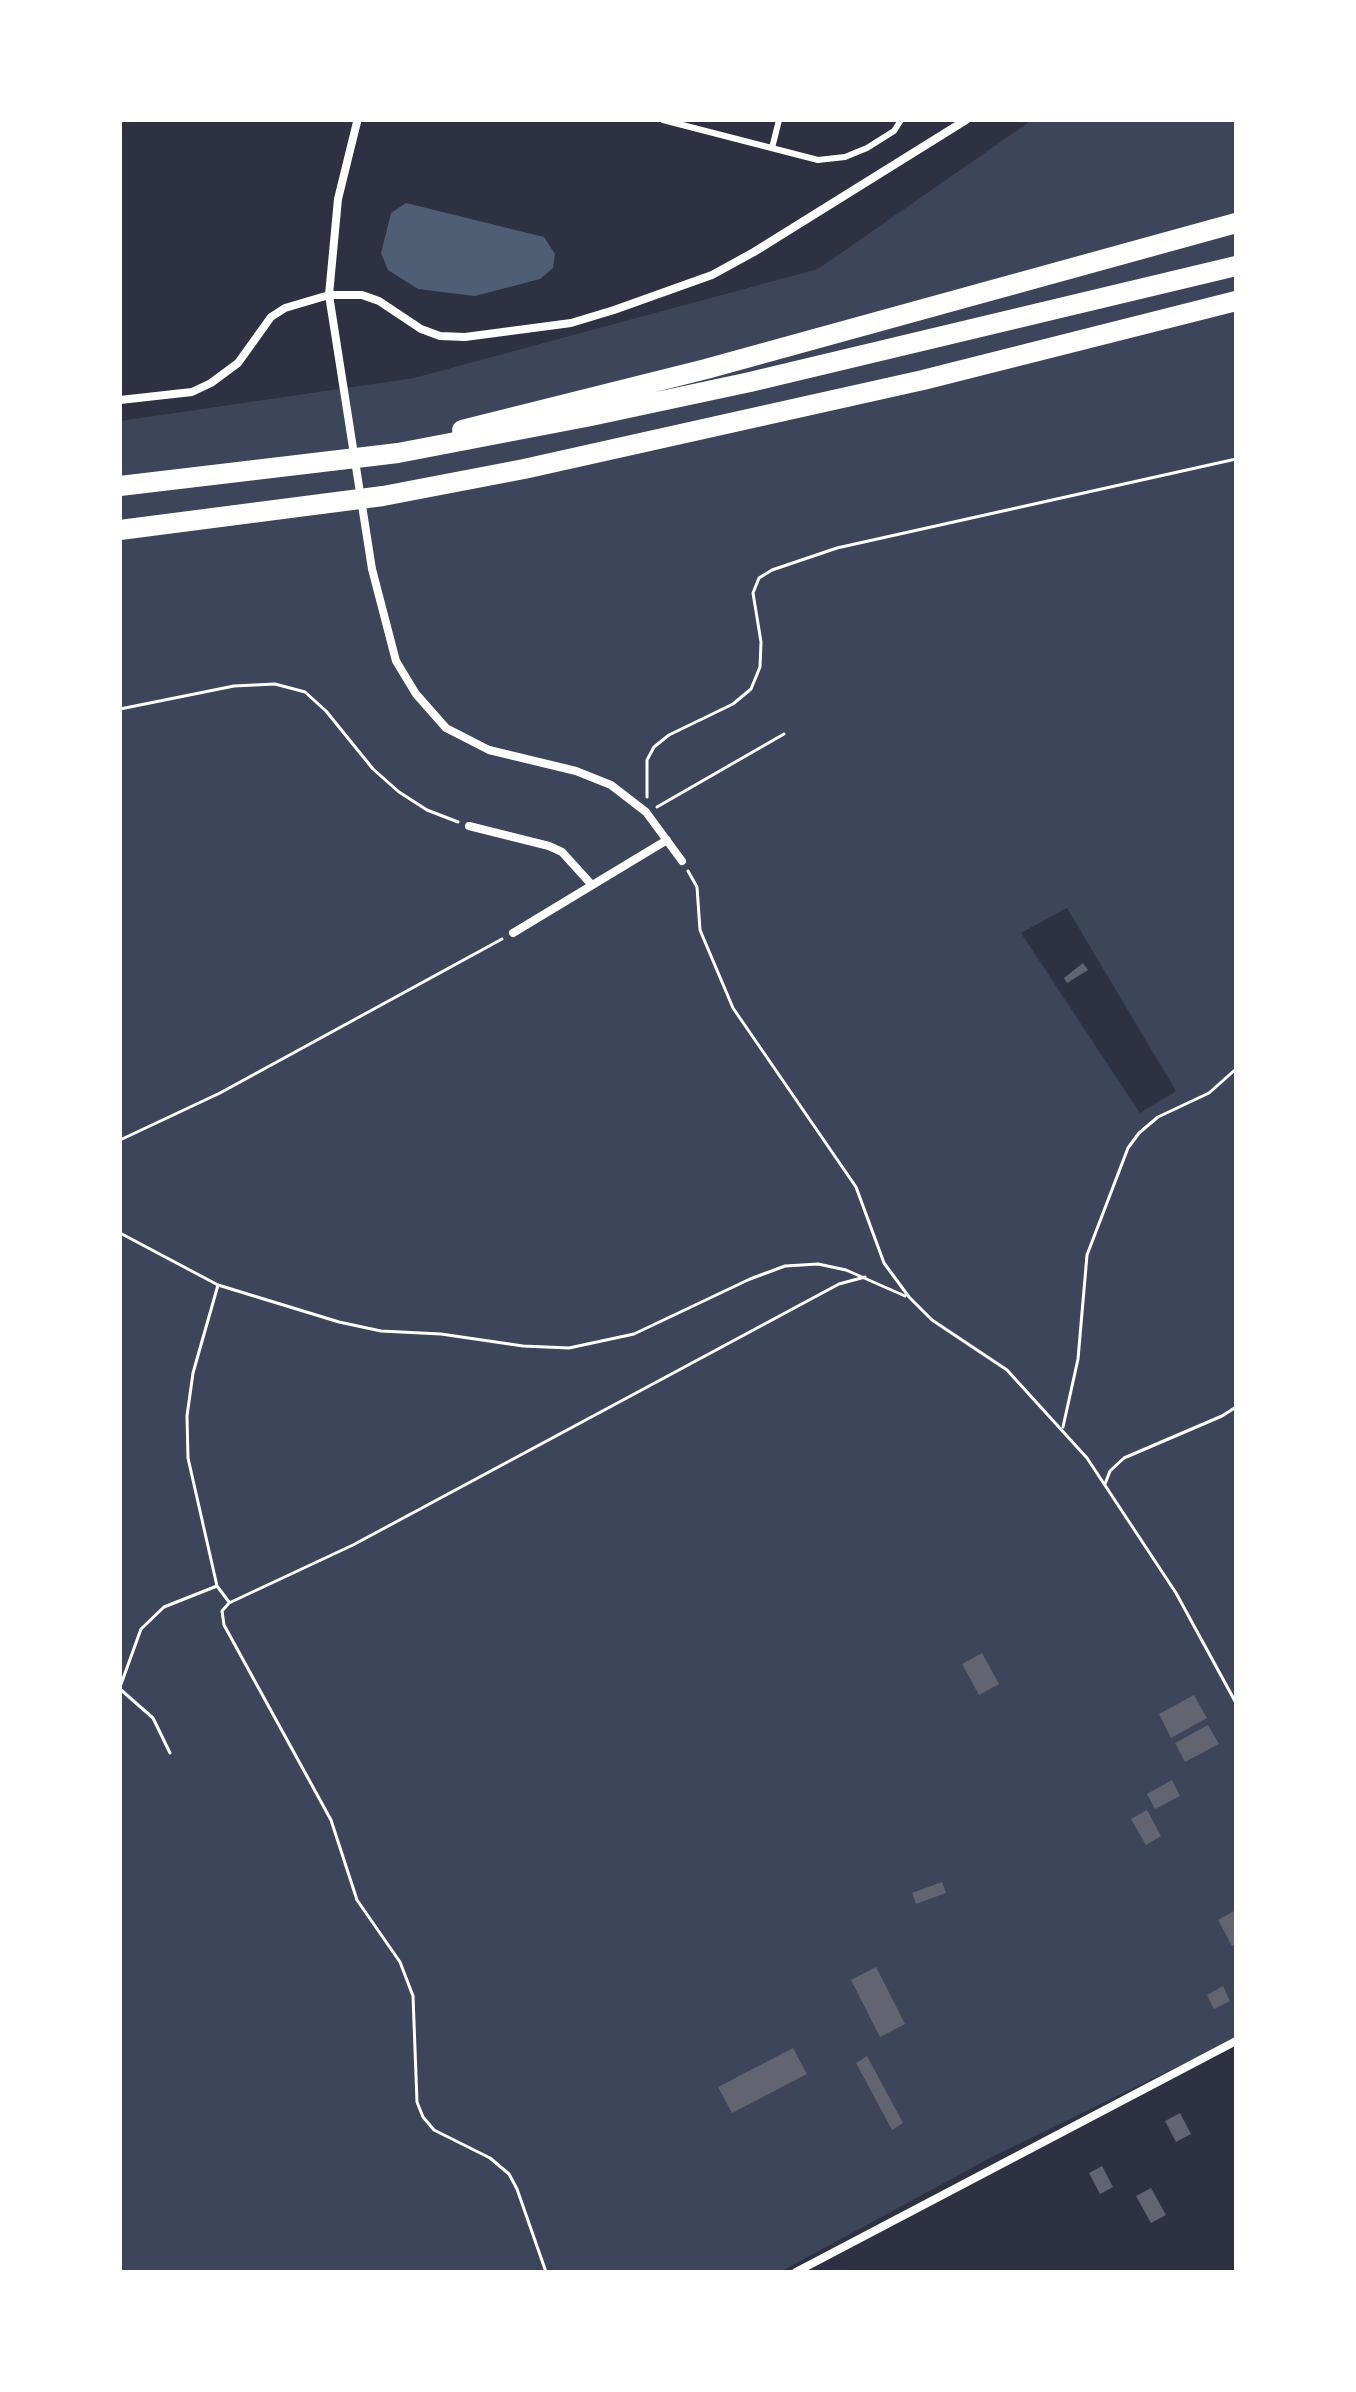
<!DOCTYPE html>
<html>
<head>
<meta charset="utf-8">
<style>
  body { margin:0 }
  #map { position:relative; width:1356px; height:2392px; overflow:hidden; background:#2d3142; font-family:"Roboto Condensed",sans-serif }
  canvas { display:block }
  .frame { position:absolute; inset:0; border:122px solid #fff; pointer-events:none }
</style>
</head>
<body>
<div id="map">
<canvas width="1356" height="2392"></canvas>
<div class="frame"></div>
</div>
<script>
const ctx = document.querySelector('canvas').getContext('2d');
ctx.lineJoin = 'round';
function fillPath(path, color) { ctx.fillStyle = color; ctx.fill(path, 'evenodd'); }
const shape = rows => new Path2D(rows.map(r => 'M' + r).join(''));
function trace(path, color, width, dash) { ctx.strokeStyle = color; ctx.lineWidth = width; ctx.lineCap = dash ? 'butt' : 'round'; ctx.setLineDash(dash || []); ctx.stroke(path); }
fillPath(shape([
  [1032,120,1236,120,1236,2038,990,2158,780,2272,120,2272,120,421,414,378,818,269],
  [1067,908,1176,1091,1140,1113,1021,933]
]), '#3c4559');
fillPath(shape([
  [406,203,544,237,555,254,553,268,540,279,475,296,418,289,388,270,381,253,391,213]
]), '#4f5d75');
fillPath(shape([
  [1083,963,1088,970,1067,983,1064,978],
  [982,1653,999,1684,979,1695,962,1664],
  [1194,1695,1207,1718,1171,1738,1159,1714],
  [1208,1725,1219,1744,1185,1762,1175,1743],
  [1172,1780,1180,1796,1155,1809,1147,1794],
  [1147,1810,1161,1836,1146,1845,1131,1819],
  [942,1882,946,1893,916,1904,912,1893],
  [1234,1911,1236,1944,1232,1946,1218,1920],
  [876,1967,905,2024,880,2037,851,1980],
  [1223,1986,1230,2001,1214,2009,1207,1995],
  [793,2048,807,2074,732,2113,718,2087],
  [867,2056,903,2123,892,2130,856,2063],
  [1180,2113,1191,2134,1176,2142,1165,2121],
  [1102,2166,1113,2187,1100,2194,1089,2173],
  [1151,2188,1166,2215,1151,2223,1136,2196]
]), '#626471');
trace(shape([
  [120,709,234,686,275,684,305,692,326,711,373,769,399,792,427,810,458,822],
  [647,797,647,760,654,747,669,735,733,704,751,689,760,667,761,642,753,593,759,578,772,570,837,548,1236,459],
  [657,807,784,734],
  [688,871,697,887,700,930,733,1008,856,1187,884,1263,909,1297,932,1320,1007,1370,1087,1458,1176,1593,1236,1703],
  [120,1140,220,1093,502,939],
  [120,1233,218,1285,339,1322,381,1331,441,1334,523,1346,569,1348,634,1334,750,1279,785,1266,818,1264,846,1270,905,1296],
  [218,1285,193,1373,187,1416,188,1458,217,1586,229,1602],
  [1063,1427,1078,1359,1087,1255,1128,1148,1139,1133,1158,1117,1209,1093,1236,1069],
  [1105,1484,1110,1471,1124,1458,1222,1416,1236,1407],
  [120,1687,141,1629,164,1607,217,1586],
  [120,1689,153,1718,170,1753],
  [546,2272,517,2189,509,2174,490,2158,434,2130,423,2117,417,2102,413,1996,400,1962,357,1900,331,1820,224,1625,222,1611,229,1603,353,1545,839,1284,865,1277]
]), '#fff', 3);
trace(shape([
  [663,120,818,160,845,157,867,148,894,131,901,120],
  [772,148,779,120]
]), '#fff', 6);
trace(shape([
  [357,122,338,199,329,295,372,569,396,661,416,694,446,728,489,750,576,771,611,785,646,812,682,861],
  [120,400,192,392,211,383,238,363,271,317,285,308,329,295,362,295,379,301,421,329,440,336,465,337,571,323,614,310,712,275,754,252,966,120],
  [469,826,549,846,562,852,591,884],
  [513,933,667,840],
  [796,2272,1236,2041]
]), '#fff', 8);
trace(shape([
  [462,430,706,369,1236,223],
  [120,486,398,453,591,416,750,382,1236,266],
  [120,530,383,496,524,469,923,380,1236,301]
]), '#fff', 20);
</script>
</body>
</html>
